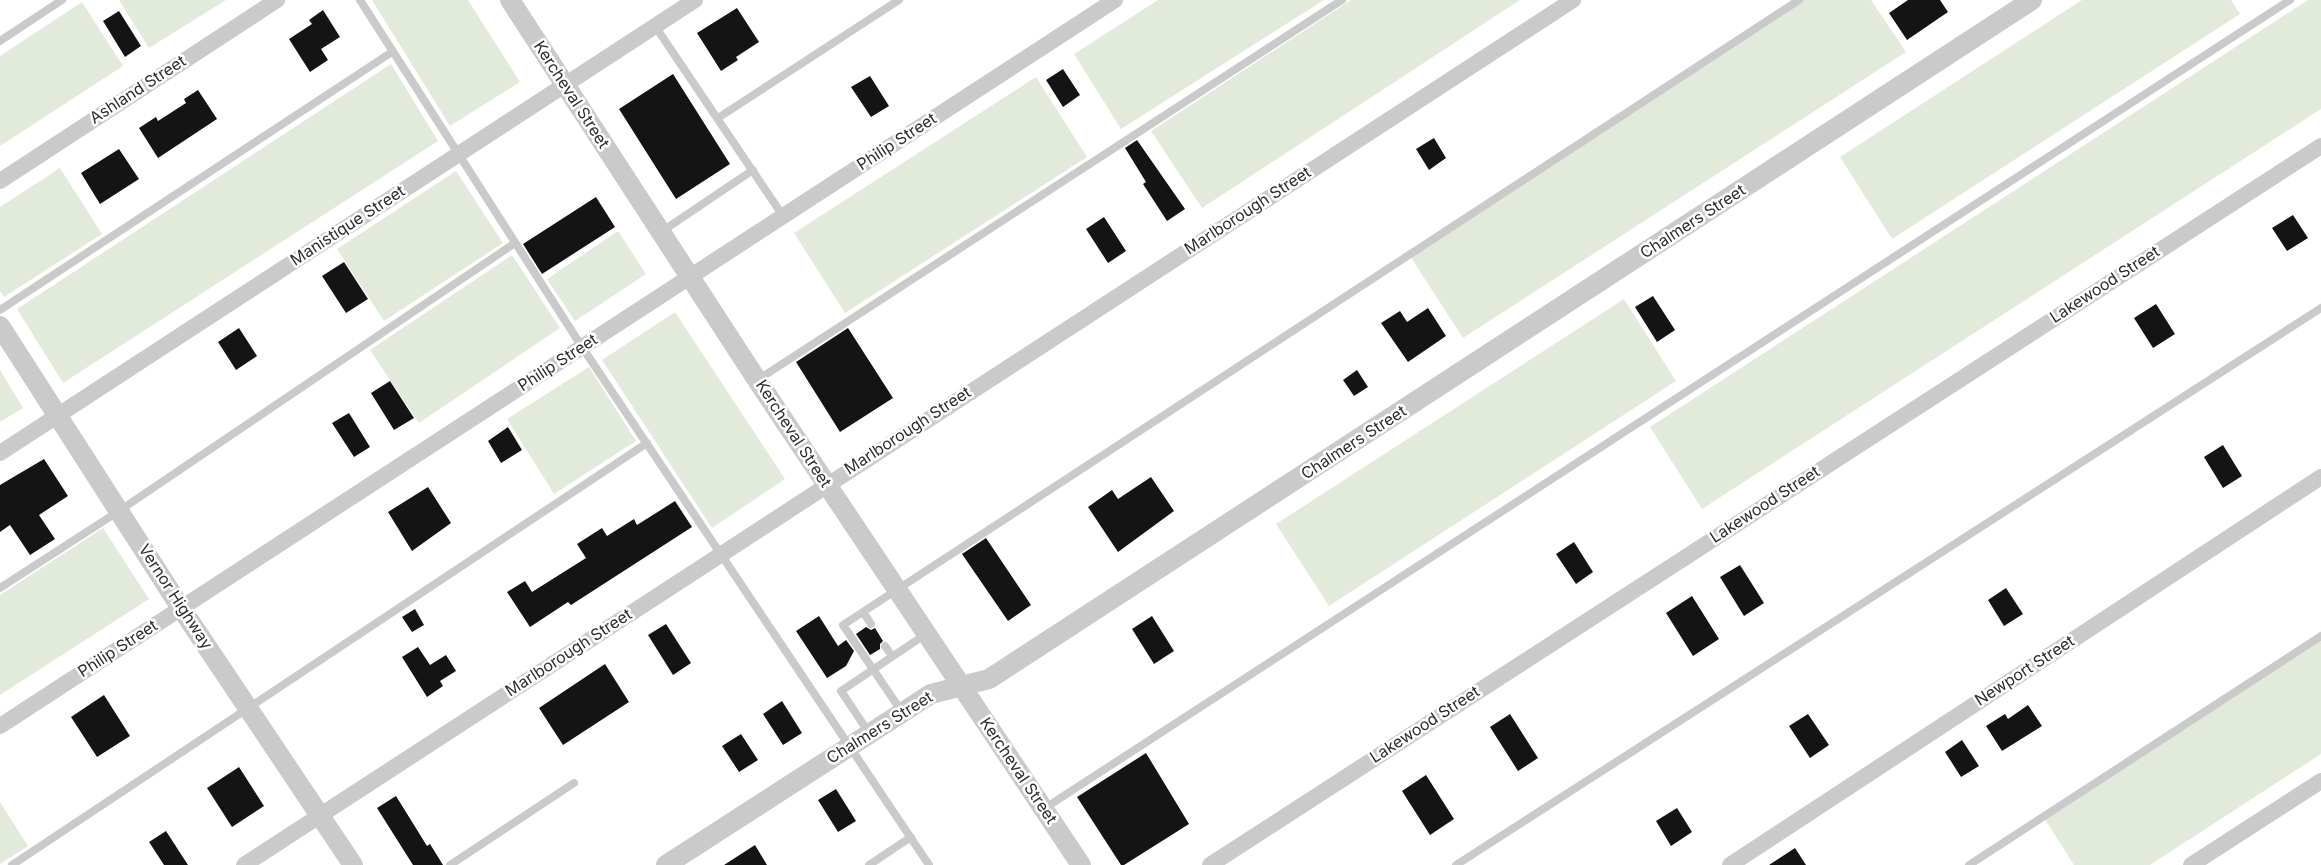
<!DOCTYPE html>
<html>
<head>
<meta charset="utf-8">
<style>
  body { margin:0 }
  canvas { display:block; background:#fff }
</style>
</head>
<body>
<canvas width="2321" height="865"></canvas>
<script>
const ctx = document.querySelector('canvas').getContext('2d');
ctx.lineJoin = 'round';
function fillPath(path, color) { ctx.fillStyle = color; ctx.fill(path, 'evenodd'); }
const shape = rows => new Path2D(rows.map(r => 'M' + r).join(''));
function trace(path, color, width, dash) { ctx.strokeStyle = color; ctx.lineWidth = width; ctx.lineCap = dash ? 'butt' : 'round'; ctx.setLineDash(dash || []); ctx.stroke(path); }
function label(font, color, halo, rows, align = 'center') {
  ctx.font = font + ' Inter,sans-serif'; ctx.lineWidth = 5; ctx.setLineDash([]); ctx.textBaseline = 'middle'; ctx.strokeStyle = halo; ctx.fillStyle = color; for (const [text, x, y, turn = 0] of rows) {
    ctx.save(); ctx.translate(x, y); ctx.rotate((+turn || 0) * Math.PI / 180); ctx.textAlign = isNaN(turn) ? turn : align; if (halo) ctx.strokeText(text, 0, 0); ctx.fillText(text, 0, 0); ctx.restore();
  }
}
fillPath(shape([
  [119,0,226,0,149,48],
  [372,0,468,0,520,82,450,126],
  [1158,0,1324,0,1121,129,1074,54],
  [1351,0,1520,0,1202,208,1151,131],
  [1803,0,1871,0,1906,52,1463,338,1410,256],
  [2082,0,2231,0,2240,14,1892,239,1840,157],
  [2308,0,2321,0,2321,109,1702,509,1650,427],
  [82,2,123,66,0,146,0,56],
  [391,64,438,141,63,383,17,309],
  [1036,77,1087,157,845,313,794,233],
  [60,168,102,234,4,297,0,291,0,207],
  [456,171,503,243,384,321,337,249],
  [618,231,646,274,575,321,547,279],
  [512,255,560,328,419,423,370,350],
  [1624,299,1676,381,1329,606,1276,524],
  [675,312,785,479,712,528,602,360],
  [589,367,636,441,554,494,507,419],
  [0,370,23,408,0,422],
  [103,528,149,599,0,695,0,595],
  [2321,638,2321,754,2150,865,2074,865,2044,818],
  [0,802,28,846,0,864]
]), '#e2eadc');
fillPath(shape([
  [1908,0,1940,0,1948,12,1907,40,1889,13],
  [737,8,759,42,736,57,738,60,721,71,697,33],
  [323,10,340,37,321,49,328,60,310,72,289,39,312,24,309,20],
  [119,11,141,46,125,57,103,21],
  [1063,69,1080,95,1063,107,1046,80],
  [673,74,730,164,676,199,619,109],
  [870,76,889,106,871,117,851,87],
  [198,90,217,119,158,158,139,128,156,117,158,121,186,103,184,99],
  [1434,138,1446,158,1429,170,1416,149],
  [1137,140,1185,209,1167,221,1143,184,1146,182,1125,148],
  [119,149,139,179,100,204,81,173],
  [596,197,615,227,542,274,523,244],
  [2293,215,2308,238,2287,251,2272,228],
  [1104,217,1126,251,1108,263,1086,229],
  [344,262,368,299,346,313,322,276],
  [1653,296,1675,330,1657,342,1635,307],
  [2156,304,2175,334,2153,348,2134,318],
  [1428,308,1446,336,1408,362,1381,323,1400,311,1407,322],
  [239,328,257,356,236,370,218,342],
  [848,328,893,398,840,432,796,362],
  [1357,370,1368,387,1354,396,1343,380],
  [390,381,414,418,394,430,371,393],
  [349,413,370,447,354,457,332,423],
  [508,427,522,450,501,463,488,441],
  [2223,445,2242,476,2223,488,2204,457],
  [44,459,68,496,39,515,55,539,30,555,10,525,0,532,0,485],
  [1151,477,1174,511,1118,552,1088,507,1112,490,1118,499],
  [428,487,451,523,412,551,388,512],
  [675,501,692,527,571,605,568,602,530,627,507,592,525,581,532,592,586,558,577,544,602,528,607,536,634,519,637,525],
  [986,538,1031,605,1008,621,962,554],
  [1574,542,1593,572,1576,584,1556,554],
  [1740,565,1764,603,1744,616,1720,577],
  [2006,588,2023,614,2004,626,1988,600],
  [1692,596,1719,639,1693,656,1666,613],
  [415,609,424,625,412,632,402,617],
  [819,616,838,646,846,640,854,651,846,666,827,678,796,631],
  [1152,616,1174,651,1154,664,1132,629],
  [666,624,691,663,673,675,648,635],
  [866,627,871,630,875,628,883,641,880,644,880,649,870,655,856,634],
  [418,647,430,665,446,655,456,671,440,681,443,686,427,697,402,657],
  [605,664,629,702,563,745,539,708],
  [104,695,130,736,97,757,71,717],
  [782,701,802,733,783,745,763,714],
  [2028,705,2042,726,2002,751,1986,726,2005,714,2008,719],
  [1510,714,1538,758,1518,771,1490,727],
  [1808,714,1829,745,1810,758,1789,726],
  [741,734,758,760,739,772,722,746],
  [1962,740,1979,766,1961,777,1945,752],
  [1146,753,1189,824,1124,865,1121,865,1077,797],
  [239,767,264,806,232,827,207,788],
  [1426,775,1454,819,1430,835,1402,791],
  [836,789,856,821,838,832,818,800],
  [396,796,427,846,430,844,443,865,413,865,377,808],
  [1677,808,1692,832,1671,846,1656,821],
  [166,831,188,865,164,865,149,842],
  [755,845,767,865,724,865],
  [1795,848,1806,865,1769,865]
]), '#141414');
trace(shape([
  [360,0,582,347,929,865],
  [655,26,783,216],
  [0,41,62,0],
  [718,118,899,0],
  [661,232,753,170],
  [0,310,392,52],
  [759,379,1342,0],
  [0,588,119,511,515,243],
  [863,612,871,624],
  [885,646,892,656],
  [902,712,843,625,1799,0],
  [869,733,841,691,926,634],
  [1045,808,2290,0],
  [12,865,647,443],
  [450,865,574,783],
  [869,865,911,837],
  [1456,865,2321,308],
  [1969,865,2321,636]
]), '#cacaca', 8);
trace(shape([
  [0,181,277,0],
  [0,453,695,0],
  [0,726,1115,0],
  [244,865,1573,0],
  [1210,865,2321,146],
  [1730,865,2321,477],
  [2191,865,2321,781]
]), '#cacaca', 16);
trace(shape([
  [510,0,757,380,1081,865],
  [0,326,181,608,353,865],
  [666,865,931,694,989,679,2032,0]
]), '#cacaca', 20);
label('16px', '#2d2d2d', '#fff', [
  ["Ashland Street",138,90,-33],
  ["Kercheval Street",571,95,57],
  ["Philip Street",897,142,-33],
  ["Marlborough Street",1248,211,-33],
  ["Chalmers Street",1693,222,-33],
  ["Manistique Street",348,226,-33],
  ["Lakewood Street",2105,285,-33],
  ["Philip Street",558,363,-33],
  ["Marlborough Street",908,431,-33],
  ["Kercheval Street",793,434,57],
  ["Chalmers Street",1354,443,-33],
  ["Lakewood Street",1765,505,-33],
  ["Vernor Highway",175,597,57],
  ["Philip Street",118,649,-33],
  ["Marlborough Street",569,653,-33],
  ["Newport Street",2025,671,-33],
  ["Lakewood Street",1425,725,-33],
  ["Chalmers Street",880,728,-32],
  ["Kercheval Street",1018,771,56]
]);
</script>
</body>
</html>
